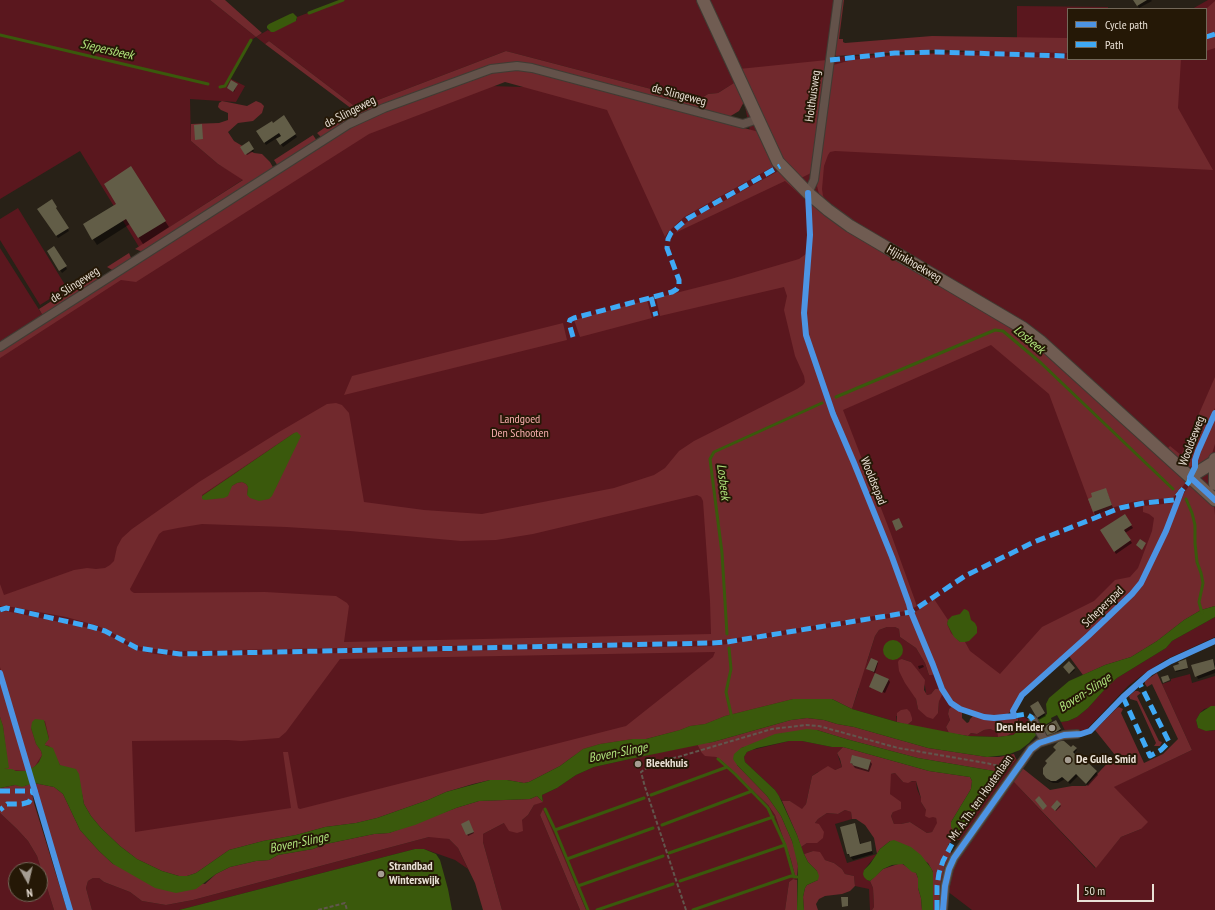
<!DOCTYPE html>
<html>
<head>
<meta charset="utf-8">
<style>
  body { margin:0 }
  #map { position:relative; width:1215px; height:910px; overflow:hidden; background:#282117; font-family:"PT Sans Narrow",sans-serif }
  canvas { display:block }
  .legend { position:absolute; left:1067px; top:8px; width:140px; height:52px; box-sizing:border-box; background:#251806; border:1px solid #736859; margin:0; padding:5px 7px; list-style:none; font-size:12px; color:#e9e0d5 }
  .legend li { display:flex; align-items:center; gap:8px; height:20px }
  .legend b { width:20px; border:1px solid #736859 }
  .north { position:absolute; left:8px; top:862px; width:40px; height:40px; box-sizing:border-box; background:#251806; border:1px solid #736859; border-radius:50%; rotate:172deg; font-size:11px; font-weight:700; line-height:16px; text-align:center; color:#e9e0d5 }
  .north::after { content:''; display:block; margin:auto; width:14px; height:18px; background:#a59d92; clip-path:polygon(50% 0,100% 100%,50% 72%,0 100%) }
  .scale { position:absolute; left:1077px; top:884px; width:77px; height:18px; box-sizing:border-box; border:2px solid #e9e0d5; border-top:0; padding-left:5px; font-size:12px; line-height:14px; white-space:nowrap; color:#e9e0d5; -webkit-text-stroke:3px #251806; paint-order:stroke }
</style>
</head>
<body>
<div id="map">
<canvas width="1215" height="910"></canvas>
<ul class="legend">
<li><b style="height:5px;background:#4d94e3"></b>Cycle path</li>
<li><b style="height:5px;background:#3fa9f5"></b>Path</li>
</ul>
<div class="north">N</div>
<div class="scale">50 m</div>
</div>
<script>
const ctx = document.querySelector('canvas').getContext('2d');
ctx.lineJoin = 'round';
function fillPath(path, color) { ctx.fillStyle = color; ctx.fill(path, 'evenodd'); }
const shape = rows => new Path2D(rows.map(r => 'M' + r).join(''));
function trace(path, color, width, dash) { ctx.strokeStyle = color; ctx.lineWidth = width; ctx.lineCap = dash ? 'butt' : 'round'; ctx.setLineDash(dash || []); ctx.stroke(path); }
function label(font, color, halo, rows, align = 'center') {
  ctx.font = font + ' "PT Sans Narrow",sans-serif'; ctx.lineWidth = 4; ctx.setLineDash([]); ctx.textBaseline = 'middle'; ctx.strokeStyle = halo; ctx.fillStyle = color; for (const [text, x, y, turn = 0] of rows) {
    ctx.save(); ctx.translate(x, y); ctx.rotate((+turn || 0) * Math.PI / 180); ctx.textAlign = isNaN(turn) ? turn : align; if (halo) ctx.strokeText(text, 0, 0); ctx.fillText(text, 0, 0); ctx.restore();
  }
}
fillPath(shape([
  [0,0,210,0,256,37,268,30,269,31,297,20,297,17,343,0,700,0,737,81,718,93,708,94,697,101,506,51,357,108,269,41,265,44,256,37,251,40,229,78,245,86,236,102,190,99,191,141,218,164,244,179,139,247,80,151,0,199],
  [707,0,835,0,827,57,1068,48,1068,59,1206,59,1206,9,1192,9,1208,0,1215,0,1215,578,1142,587,1010,709,993,722,952,706,949,709,948,714,950,720,946,727,949,733,907,725,912,721,896,716,897,722,852,709,859,688,137,860,81,774,0,775,0,356,75,301,454,85,560,88,752,141,736,62],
  [908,623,932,675,929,675,925,663,916,648,900,637,899,629,895,627,887,627,879,630,875,636,867,662,866,626],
  [902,659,911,662,925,686,926,694,927,695,931,694,935,689,939,701,938,713,918,709,916,699],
  [1017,6,1108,7,1108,9,1068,9,1068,38,1017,38],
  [18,208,67,288,40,305,0,240,0,219],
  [0,248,43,316,0,344],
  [1215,617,1215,637,1165,660,1141,676,1128,686,1087,729,1081,732,1066,733,1061,722,1068,721,1077,717,1088,708,1106,688,1117,678,1166,648,1172,641],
  [1190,674,1192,683,1215,676,1215,706,1204,709,1200,713,1196,720,1198,728,1201,729,1210,731,1215,730,1215,910,972,910,947,891,956,859,1012,780,1095,868,1121,837,1141,829,1113,787,1192,750,1162,684,1171,681,1171,679],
  [1024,717,1031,721,1013,735,1007,736,1013,732,1019,721,1018,718],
  [990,729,997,732,998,737,968,736,971,733,977,734,984,730],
  [789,741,802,741,832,747,843,747,837,753,842,767,835,770,818,772,812,776,806,804,802,810,790,801,782,801,775,790,745,762,744,757,747,752,752,750],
  [697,744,701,752,716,757,733,771,768,805,775,815,791,860,795,876,797,877,797,880,793,879,789,882,785,910,586,910,543,810,540,815,580,910,502,910,483,842,483,834,504,823,522,820,528,815,534,805,543,800,542,795,557,788,576,775,594,767],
  [1016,759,1019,761,961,840,953,840,963,829],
  [895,773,903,782,916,781,917,789,921,798,921,802,926,810,936,818,938,823,932,832,927,833,910,822,901,824,894,824,891,816,893,812,892,797,890,794,890,778,891,774],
  [845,810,851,812,852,819,835,824,847,863,877,854,864,870,867,880,870,881,873,888,874,907,872,910,870,910,869,889,855,886,854,876,845,874,842,869,834,863,825,860,813,851,804,854,801,847,807,843,817,843,815,823,818,819,827,813,838,814],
  [0,813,17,829,28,841,37,856,54,910,0,910],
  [16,870,40,870,40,894,16,894],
  [429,837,441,837,449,839,458,848,468,869,455,860,424,849,415,849,179,910,92,910,86,888,88,881,93,878,99,878,104,882,130,892,142,901,166,905,193,900]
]), '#5a171e');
fillPath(shape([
  [210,0,225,0,262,33,256,37],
  [841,0,844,0,839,39,843,39,843,42,845,43,932,36,1068,38,1068,53,934,50,836,56,834,54],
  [1215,1,1215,48,1206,51,1206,9],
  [269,41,357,108,506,51,697,101,708,94,718,93,737,81,745,100,739,111,729,117,530,65,491,66,322,138,317,133,352,109,265,44],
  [934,54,1068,58,1068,59,1181,59,1178,108,1213,170,835,151,830,152,828,155,824,166,822,189,823,196,828,203,820,198,817,186,833,65,852,60,896,55],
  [827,60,811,173,803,177,798,177,788,169,739,69],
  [502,69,531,70,759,132,776,165,684,217,668,232,665,237,607,110,505,82,369,134,136,282,121,280,0,358,0,350,351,126,385,110],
  [222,101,247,106,256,101,261,103,264,106,262,113,253,121,238,123,228,132,234,141,254,153,262,154,270,162,274,169,143,252,135,249,243,180,218,164,191,141,191,124,219,123,228,120,228,113,221,110,218,107,219,103],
  [313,135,317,141,278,166,274,160],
  [780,170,806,196,809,237,803,313,803,323,805,335,831,413,872,512,909,606,908,609,906,611,731,639,706,641,183,651,154,649,135,646,107,630,95,625,66,617,12,607,0,606,0,584,4,595,74,570,87,568,96,569,105,568,110,565,114,561,117,547,122,538,132,529,199,482,279,432,327,404,336,403,342,405,349,413,364,502,424,510,482,514,614,488,654,475,665,468,679,451,694,441,797,389,803,385,805,382,804,376,795,356,784,310,787,296,784,287,660,316,656,298,731,279,799,259,806,254,808,231,805,199,785,181,675,233,688,221],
  [294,433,247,495,248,487,246,484,242,482,237,483,232,486,202,498,202,495],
  [697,495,701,497,703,501,710,601,711,634,344,642,349,606,347,603,336,596,265,592,134,593,131,591,130,589,159,534,163,531,178,528,202,524,286,527,350,531,461,541,496,540,533,534],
  [810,199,1021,331,1188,480,1175,496,1171,498,1144,500,1132,502,1115,507,1094,515,1049,394,991,345,843,410,891,534,917,606,912,609,836,413,814,356,807,334,805,323,805,313,809,254,811,242],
  [129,253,132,260,114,271,107,267],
  [97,272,99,278,99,281,43,316,39,309],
  [647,300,652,318,580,337,574,320],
  [563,323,567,340,344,395,352,376],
  [1215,377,1215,408,1196,450,1194,458,1194,466,1189,467,1183,465,1166,450,1170,446,1181,455],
  [1215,416,1215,444,1212,454,1209,458,1197,466,1197,460,1199,453],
  [1191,483,1214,506,1215,515,1215,606,1201,610,1184,620,1157,641,1131,657,1105,665,1083,675,1069,656,1132,596,1142,584,1161,546,1184,493],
  [1173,503,1175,504,1161,540,1139,582,1133,590,1087,635,1021,693,1010,712,1006,715,1000,716,980,714,961,707,950,699,944,690,914,613,934,599,948,620,947,624,951,633,960,642,965,642,970,651,1000,674,1042,627,1094,601,1115,580,1130,577,1138,568,1152,531,1154,518,1149,514,1143,512,1143,506],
  [6,611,94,629,102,632,137,650,155,654,183,656,714,646,908,615,911,616,935,673,932,675,929,675,925,663,916,648,900,637,899,629,895,627,887,627,879,630,875,636,852,709,832,699,793,699,725,716,705,724,690,726,680,730,646,739,633,739,600,744,583,749,560,766,529,782,524,783,507,780,490,780,473,784,446,792,428,800,377,818,356,823,325,827,296,835,263,841,229,850,196,873,187,876,179,876,162,871,137,859,120,846,101,828,91,816,84,804,82,794,60,765,49,746,45,745,45,744,49,738,45,721,31,728,36,744,41,751,42,755,35,766,30,770,0,667,0,612],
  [715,652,713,657,626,726,300,809,298,808,288,752,283,752,291,808,135,832,132,741,228,740,241,741,279,738,286,732,340,659],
  [902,659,911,662,919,672,925,680,924,690,927,695,931,694,935,689,940,689,942,695,939,701,938,713,933,719,927,717,918,709,916,699,905,683,899,671,898,662,899,660],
  [1157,673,1192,750,1114,787,1148,822,1141,829,1121,837,1096,868,1012,780,1021,767,1050,790,1072,786,1086,786,1115,755,1095,730,1117,708,1119,707,1123,709,1121,713,1144,763,1163,754,1178,739,1152,684,1147,687,1145,684,1145,681],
  [0,678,27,771,0,769,8,768,3,726,0,717],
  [1135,691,1138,691,1141,693,1137,696,1159,741,1162,742,1160,746,1154,746,1156,743,1137,701,1130,699,1129,696],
  [952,706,962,712,962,718,967,723,969,722,970,719,973,716,982,718,999,720,1018,718,1018,724,1013,732,1007,736,998,737,997,732,990,729,984,730,977,734,971,733,968,736,949,733,946,727,950,720,948,714,949,709],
  [907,709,910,712,912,718,912,721,907,725,897,722,897,713,901,710],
  [807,718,824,720,837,724,854,727,928,748,987,757,999,757,1014,754,1016,759,998,782,998,776,994,771,918,758,846,739,817,730,741,748,737,765,767,796,781,816,792,841,796,853,798,866,797,877,795,876,791,860,775,815,768,805,722,761,716,757,705,756,701,752,697,744,713,742,791,720],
  [843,747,929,771,970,777,972,781,971,789,951,822,955,832,959,832,948,845,952,854,947,868,941,910,933,910,933,872,928,863,890,841,880,849,877,854,874,838,865,825,856,819,852,819,851,812,845,810,838,814,827,813,818,819,815,823,819,824,824,832,823,838,817,843,807,843,801,847,797,835,782,801,790,801,802,809,806,804,812,776,828,766,835,770,842,767,840,759,837,753],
  [895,773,903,782,908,783,912,781,916,781,921,798,921,802,926,810,925,816,929,818,933,817,936,818,937,823,932,832,927,833,910,822,901,824,894,824,891,816,893,812,901,809,901,802,890,794,891,774],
  [30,783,34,803,67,910,54,910,37,856,28,841,17,829,0,813,0,788,15,785,25,786],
  [34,783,54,787,63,794,80,830,99,851,113,864,205,884,216,874,230,867,256,861,269,860,278,855,313,849,326,844,374,834,389,833,456,808,479,801,530,799,537,796,543,802,534,805,528,815,522,820,523,831,517,833,509,831,504,823,483,834,483,842,502,910,483,910,475,883,458,848,449,839,429,837,193,900,166,905,142,901,130,892,104,882,99,878,93,878,88,881,86,888,92,910,72,910],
  [543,809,562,853,586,910,580,910,540,815],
  [813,851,820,852,825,860,834,863,842,869,845,874,854,876,855,886,850,891,842,894,825,896,819,899,816,904,818,910,804,910,803,897,805,888,807,885,818,880,817,871,808,862,804,854],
  [901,863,916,873,918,878,918,888,921,898,922,910,872,910,874,907,873,888,870,881,883,869],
  [793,879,797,880,797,910,785,910,789,882]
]), '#71292d');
fillPath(shape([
  [293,13,297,17,296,21,274,32,271,32,267,28,267,26,269,24,290,14],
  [297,432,301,436,272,496,269,499,259,501,250,498,247,495,248,487,246,484,242,482,237,483,232,486,228,496,224,498,205,500,202,499,202,496,294,433],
  [1215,606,1215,617,1172,641,1166,648,1117,678,1106,688,1088,708,1077,717,1068,721,1061,722,1057,715,1051,718,1052,721,1041,727,1037,720,1047,714,1046,704,1049,698,1069,681,1105,665,1131,657,1157,641,1184,620,1201,610],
  [964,609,967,610,969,612,971,620,975,623,977,627,977,633,969,641,965,642,960,642,954,637,947,624,948,620,952,616,960,614],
  '883 650a10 10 0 1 1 20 0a10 10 0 1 1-20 0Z',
  [793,699,832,699,852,709,897,722,968,736,998,737,1013,735,1031,721,1038,733,1029,743,1020,750,1007,755,987,757,928,748,854,727,837,724,824,720,807,718,791,720,713,742,630,759,594,767,576,775,557,788,542,795,543,802,537,796,530,799,479,801,456,808,415,825,389,833,374,834,326,844,313,849,278,855,269,860,256,861,230,867,216,874,196,889,176,893,155,888,113,864,99,851,80,830,63,794,54,787,34,783,22,787,15,785,0,788,0,717,3,726,9,768,4,769,12,769,16,771,27,771,35,766,39,762,42,755,41,751,36,744,31,728,32,722,35,719,44,720,49,739,45,744,45,745,53,748,60,765,76,769,79,774,84,804,91,816,101,828,120,846,137,859,162,871,179,876,187,876,196,873,229,850,263,841,296,835,325,827,356,823,377,818,428,800,446,792,490,780,507,780,524,783,529,782,560,766,583,749,600,744,633,739,646,739,680,730,690,726,705,724,725,716],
  [1211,706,1215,706,1215,730,1206,731,1198,728,1196,720,1200,713],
  [807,729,817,730,846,739,918,758,994,771,998,776,998,782,963,829,959,832,955,832,951,827,951,822,971,789,972,781,970,777,929,771,843,747,832,747,802,741,789,741,757,748,747,752,744,757,745,762,775,790,779,796,797,835,804,854,808,862,817,871,819,876,818,880,807,885,805,888,803,897,804,910,797,910,798,866,792,841,781,816,767,796,737,765,733,759,734,754,741,748,775,734],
  [894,840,911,847,921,855,931,868,933,872,933,910,922,910,921,898,918,888,918,878,916,873,912,872,903,864,892,865,883,869,875,877,870,881,867,880,864,877,863,874,864,870,870,864,880,849,890,841],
  [415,849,424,849,436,854,440,860,448,889,452,910,179,910]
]), '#3a590c');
fillPath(shape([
  [1135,0,1151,0,1152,1,1139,8],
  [237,84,234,92,228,88],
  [284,117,297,137,283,147,277,138,266,145,258,132],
  [248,142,254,151,247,155,241,147],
  [52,201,69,231,58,238,38,210],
  [117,204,165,221,169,227,143,244,130,224,97,245,84,225],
  [54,248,67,269,62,273,48,251],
  [1107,492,1113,508,1095,515,1089,499],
  [1124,515,1133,528,1125,533,1132,543,1116,554,1102,530],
  [871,659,878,663,875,673,867,669],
  [1213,660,1215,664,1215,673,1198,679,1193,666],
  [1185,661,1188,669,1176,672,1174,667],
  [1069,663,1075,670,1070,674,1064,667],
  [923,665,924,667,919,669,918,666],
  [888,679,890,682,885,693,871,687,871,689,870,687],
  [1038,703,1046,716,1039,720,1031,707],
  [1055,721,1062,732,1050,739],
  [1073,746,1077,750,1075,752,1075,755,1096,772,1098,775,1088,786,1078,776,1070,784,1065,779,1058,783,1053,783,1049,781,1044,774],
  [870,761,872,764,869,772,855,768,851,763],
  [1057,802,1061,806,1056,811,1053,809],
  [469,822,474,833,468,836,463,824],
  [856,827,861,845,870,843,873,854,853,860,848,854,841,828]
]), '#0007');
trace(shape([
  [309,13,343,0],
  [0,35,208,84],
  [220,87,225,86,251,40],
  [836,397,995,330,1003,331,1041,363,1173,489],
  [1186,499,1192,513,1195,525,1195,543,1197,562,1201,573,1203,583,1199,602,1202,613],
  [727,634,722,553,710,459,714,452,822,403],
  [729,648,731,669,726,692,732,718],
  [718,759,735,774,768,808,785,845,794,877],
  [651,795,727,767],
  [545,809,555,830,588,910],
  [662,825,752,791],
  [555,830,644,798],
  [669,853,773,817],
  [567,859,653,828],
  [680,881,785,845],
  [578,886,663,856],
  [597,910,673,884],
  [693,910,791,876,797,877]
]), '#3a590c', 3);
fillPath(shape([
  [1133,0,1147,0,1137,6],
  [231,80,238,84,233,92,227,88],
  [284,115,296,134,280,145,276,139,281,136,279,133,264,143,256,131,272,121,273,123],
  [202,124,203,139,195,140,194,125],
  [249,141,254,149,245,155,240,147],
  [131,166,166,221,138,238,126,219,92,240,83,224,116,204,104,184],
  [52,199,57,207,56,208,69,228,56,236,37,209],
  [54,246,67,266,59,271,47,251],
  [1106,488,1112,505,1093,512,1088,499,1092,497,1091,493],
  [1125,514,1132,525,1124,530,1131,540,1114,552,1100,530],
  [899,518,903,527,896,531,892,521],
  [1140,539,1146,543,1142,550,1136,545],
  [871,658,878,661,874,672,866,669],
  [1186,659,1188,668,1175,671,1173,666,1179,664,1178,662],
  [1213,659,1215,669,1195,677,1191,665],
  [1069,661,1075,668,1069,674,1063,667],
  [875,673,889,679,882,693,869,687],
  [1168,675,1170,680,1163,683,1161,677],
  [1038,701,1045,713,1037,718,1030,706],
  [1056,720,1061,729,1048,737,1042,728],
  [1059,741,1064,741,1071,747,1073,745,1077,748,1073,752,1080,759,1082,757,1097,771,1086,784,1076,774,1068,782,1062,777,1056,781,1051,781,1046,778,1043,774,1043,768,1047,763,1045,761,1056,750,1053,747],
  [852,755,871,760,868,770,852,765,853,764,850,763],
  [1039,796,1047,806,1043,810,1035,800],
  [1057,800,1061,804,1055,811,1051,807],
  [469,820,474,832,466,835,461,824],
  [855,823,860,844,871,841,872,851,850,857,849,854,847,854,840,827],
  [841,897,848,897,848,906,842,907]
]), '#625d47');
const street = shape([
  [808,193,814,180,838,0],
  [0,347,349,124,384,108,491,69,517,66,532,68,743,124,758,119],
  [1033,720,1045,741],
  [943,910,945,886,949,869,954,858,1031,749,1039,743,1045,741,1064,735,1077,734]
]);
const secondary = shape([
  [703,0,778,162,808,193,828,210,850,226,1023,328,1040,341,1190,477,1214,462],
  [1215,459,1215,484],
  [1190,477,1215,500]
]);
trace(street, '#413b33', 10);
trace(secondary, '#413b33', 14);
trace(shape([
  [318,910,345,903,347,910],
  [686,910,645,787,641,772,657,761,678,757,772,729,806,725,819,726,898,748,986,763,1008,768]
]), '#61564d', 2, [4, 2]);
trace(street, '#63524a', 8);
trace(secondary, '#705c52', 12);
trace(shape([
  [1206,37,1215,34],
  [830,60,895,53,935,52,1068,56],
  [651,297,656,316],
  [573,337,569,323,570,320,574,318,672,292,677,289,679,285,679,280,667,248,668,239,671,233,687,219,780,166],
  [0,610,6,608,92,627,105,631,137,648,180,654,713,643,727,642,911,612,965,576,1034,542,1120,508,1144,503,1174,500,1189,482,1190,477],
  [1123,697,1150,756,1161,750,1169,742,1139,682],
  [1014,716,1026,714,1031,717,1033,720],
  [0,791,35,791,29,802,22,804,7,804,0,810],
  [937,910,937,886,939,873,943,861,952,844]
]), '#3fa9f5', 5, [10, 5]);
trace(shape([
  [808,193,810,235,804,313,806,335,833,414,854,463,892,557,909,604,911,612,933,665,942,689,951,703,960,709,984,717,994,718,1014,716,1013,711,1022,695,1088,636,1132,594,1141,583,1166,531,1181,492],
  [1215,413,1198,451,1195,460,1195,467,1190,477,1215,500],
  [0,673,70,910],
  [943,910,945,886,949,869,954,858,1031,749,1039,743,1064,735,1081,734,1090,731,1123,697,1150,673,1171,661,1215,641]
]), '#4d94e3', 6);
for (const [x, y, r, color] of [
  [1052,728,4,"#a59d92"],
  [1068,760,4,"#a59d92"],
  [638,764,4,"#a59d92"],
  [381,874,4,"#a59d92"]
]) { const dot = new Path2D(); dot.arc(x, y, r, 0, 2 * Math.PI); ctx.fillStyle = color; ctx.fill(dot); trace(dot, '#251806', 1.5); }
label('12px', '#e9e0d5', '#251806', [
  ["de Slingeweg",679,95,15],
  ["Holthuisweg",813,96,-82],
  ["de Slingeweg",350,112,-27],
  ["Hijinkhoekweg",914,264,30],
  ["de Slingeweg",75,285,-33],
  ["Wooldseweg",1192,441,-69],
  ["Wooldsepad",873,481,68],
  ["Scheperspad",1103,607,-44],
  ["Mr. A.Th. ten Houtenlaan",981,798,-55]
]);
label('12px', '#f6adad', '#251806', [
  ["Landgoed",520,420],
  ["Den Schooten",520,434]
]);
label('bold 12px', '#e9e0d5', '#251806', [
  ["Den Helder",1044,728,"right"],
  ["De Gulle Smid",1076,760],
  ["Bleekhuis",646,764],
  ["Strandbad",389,867],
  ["Winterswijk",389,881]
], 'left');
label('italic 13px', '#aee17a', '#251806', [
  ["Siepersbeek",107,50,13],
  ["Losbeek",1029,340,40],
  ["Losbeek",723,482,83],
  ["Boven-Slinge",1085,693,-33],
  ["Boven-Slinge",618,753,-11],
  ["Boven-Slinge",299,843,-12]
]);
</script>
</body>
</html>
